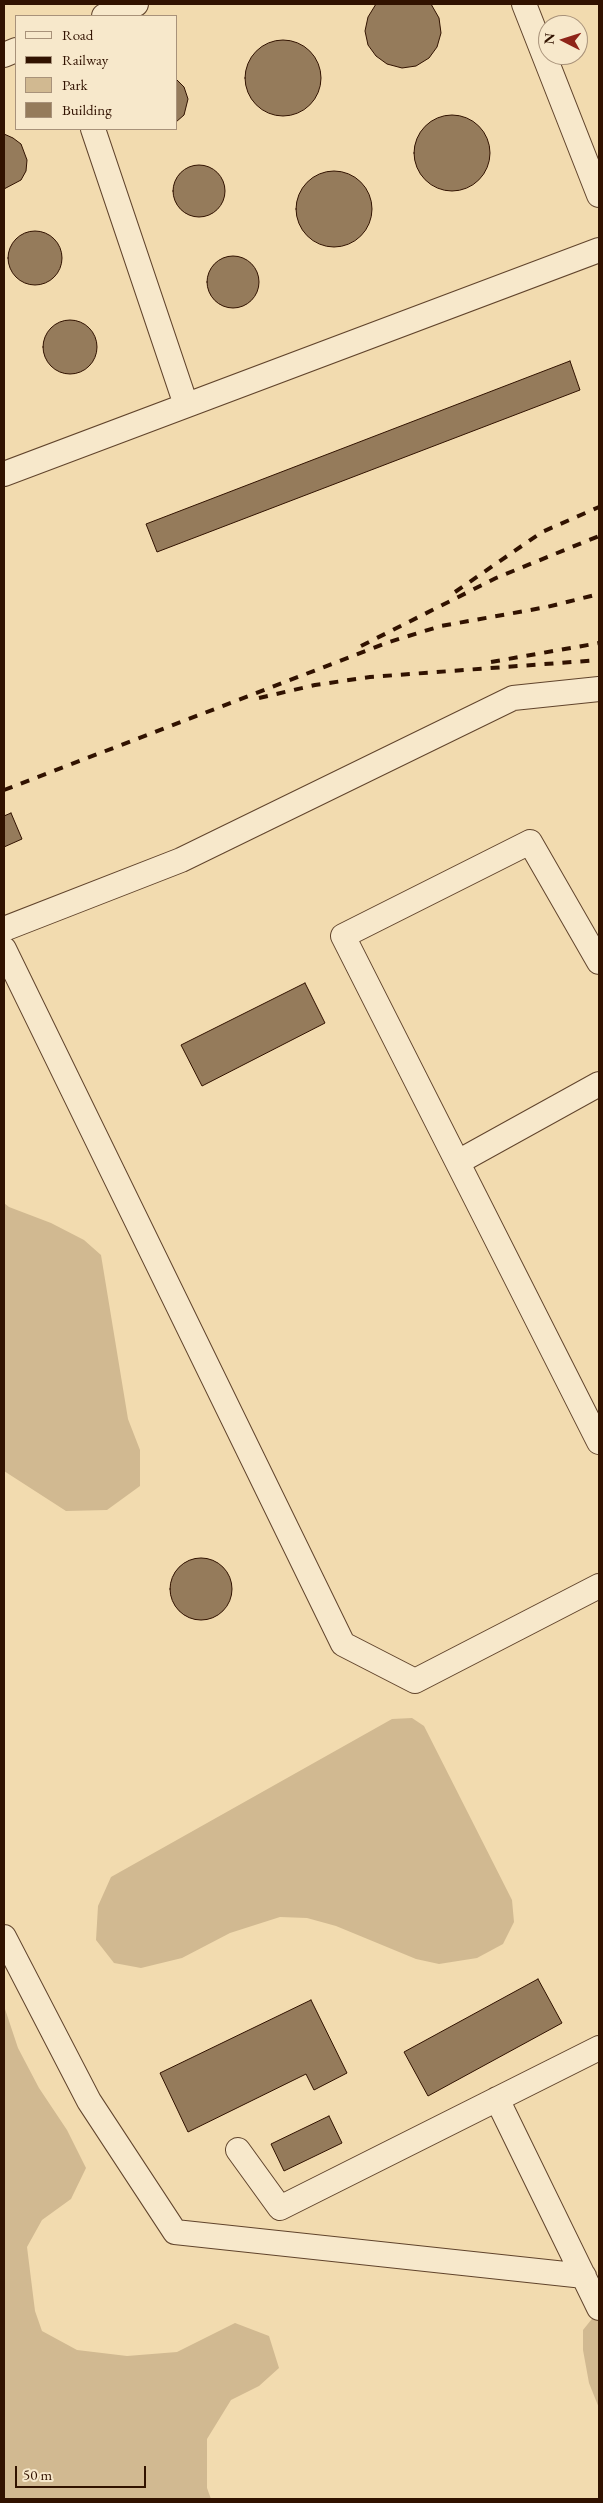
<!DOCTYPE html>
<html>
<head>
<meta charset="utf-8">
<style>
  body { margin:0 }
  #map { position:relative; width:603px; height:2503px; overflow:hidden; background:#f2dbaf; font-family:"EB Garamond",serif }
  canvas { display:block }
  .frame { position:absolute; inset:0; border:5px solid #311200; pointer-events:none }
  .legend { position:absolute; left:15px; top:15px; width:162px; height:115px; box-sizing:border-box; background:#f7e8cb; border:1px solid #a8927a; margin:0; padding:6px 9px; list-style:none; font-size:15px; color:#311200 }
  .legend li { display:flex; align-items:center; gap:10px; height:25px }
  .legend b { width:25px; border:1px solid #a8927a }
  .north { position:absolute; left:538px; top:15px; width:50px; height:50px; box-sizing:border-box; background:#f7e8cb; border:1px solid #a8927a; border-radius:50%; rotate:275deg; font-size:14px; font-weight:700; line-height:20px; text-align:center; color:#311200 }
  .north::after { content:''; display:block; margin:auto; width:18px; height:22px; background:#8f2418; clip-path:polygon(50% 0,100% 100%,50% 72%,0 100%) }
  .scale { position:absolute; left:15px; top:2466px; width:131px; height:22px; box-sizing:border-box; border:2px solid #311200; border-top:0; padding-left:6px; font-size:15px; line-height:18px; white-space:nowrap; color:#311200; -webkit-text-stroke:4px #f7e8cb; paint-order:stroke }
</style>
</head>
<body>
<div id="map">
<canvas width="603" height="2503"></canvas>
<div class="frame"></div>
<ul class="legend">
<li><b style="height:6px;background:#f7e8cb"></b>Road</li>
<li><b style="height:6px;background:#311200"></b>Railway</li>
<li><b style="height:14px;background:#d1b991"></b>Park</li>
<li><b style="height:14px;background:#957b5b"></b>Building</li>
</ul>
<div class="north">N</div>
<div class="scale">50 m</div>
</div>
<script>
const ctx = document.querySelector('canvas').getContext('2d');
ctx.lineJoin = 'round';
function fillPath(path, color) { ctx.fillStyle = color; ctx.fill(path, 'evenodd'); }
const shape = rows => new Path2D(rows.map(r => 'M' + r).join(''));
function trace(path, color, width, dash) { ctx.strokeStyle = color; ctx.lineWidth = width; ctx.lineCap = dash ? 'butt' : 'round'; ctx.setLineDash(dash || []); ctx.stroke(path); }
fillPath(shape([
  [4,1203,9,1207,51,1223,84,1240,101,1255,128,1419,140,1450,140,1486,107,1510,66,1511,4,1471],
  [412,1718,424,1726,512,1900,514,1922,503,1944,477,1958,439,1964,416,1959,336,1926,307,1918,280,1917,230,1933,182,1958,141,1968,114,1963,96,1940,98,1906,111,1877,392,1719],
  [4,2006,18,2048,39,2088,67,2130,86,2168,71,2199,42,2220,27,2247,35,2311,42,2331,77,2350,127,2356,177,2352,235,2323,269,2336,279,2368,259,2386,231,2400,207,2439,207,2488,211,2499,4,2499],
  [599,2310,599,2408,589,2383,583,2350,583,2330]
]), '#d1b991');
const building = shape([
  [376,4,431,4,439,18,441,33,437,47,429,58,416,66,402,68,387,64,376,56,368,45,365,31,368,17,376,4],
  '245 78a38 38 0 1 1 76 0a38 38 0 1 1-76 0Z',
  [176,79,184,87,188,99,184,115,176,122,176,79],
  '414 153a38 38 0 1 1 76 0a38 38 0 1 1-76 0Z',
  [4,134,13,138,21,144,27,160,26,171,21,180,4,189,4,134],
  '173 191a26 26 0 1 1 52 0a26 26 0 1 1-52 0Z',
  '296 209a38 38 0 1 1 76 0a38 38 0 1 1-76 0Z',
  '8 258a27 27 0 1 1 54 0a27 27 0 1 1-54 0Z',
  '207 282a26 26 0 1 1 52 0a26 26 0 1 1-52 0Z',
  '43 347a27 27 0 1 1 54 0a27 27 0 1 1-54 0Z',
  [570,361,580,390,157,552,146,524,570,361],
  [11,813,22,839,4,847,4,816,11,813],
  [305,983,325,1023,202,1086,181,1045,305,983],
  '170 1589a31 31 0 1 1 62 0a31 31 0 1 1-62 0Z',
  [538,1979,562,2023,428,2096,404,2052,538,1979],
  [311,2000,347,2073,314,2090,306,2074,188,2132,160,2073,311,2000],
  [329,2116,342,2143,284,2171,271,2144,329,2116]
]);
fillPath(building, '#957b5b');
trace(building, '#311200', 1);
const minor = shape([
  [524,4,599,195],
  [104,16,136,4],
  [4,55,16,50],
  [93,129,186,405],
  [4,474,599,250],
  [4,929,181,860,513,698,599,689],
  [4,949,343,1644,415,1681,599,1586],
  [599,962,530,842,343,936,599,1442],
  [458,1162,599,1084],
  [4,1937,89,2101,175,2232,584,2276],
  [497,2099,599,2308],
  [238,2150,280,2208,599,2048]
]);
trace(minor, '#61442c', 26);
trace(minor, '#f7e8cb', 24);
trace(shape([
  [455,592,542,532,599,507],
  [361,646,496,578,599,536],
  [491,662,599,643],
  [259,698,315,685,370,677,599,660],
  [4,790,389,642,441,626,547,607,599,594]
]), '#311200', 4, [9, 9]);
</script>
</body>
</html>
